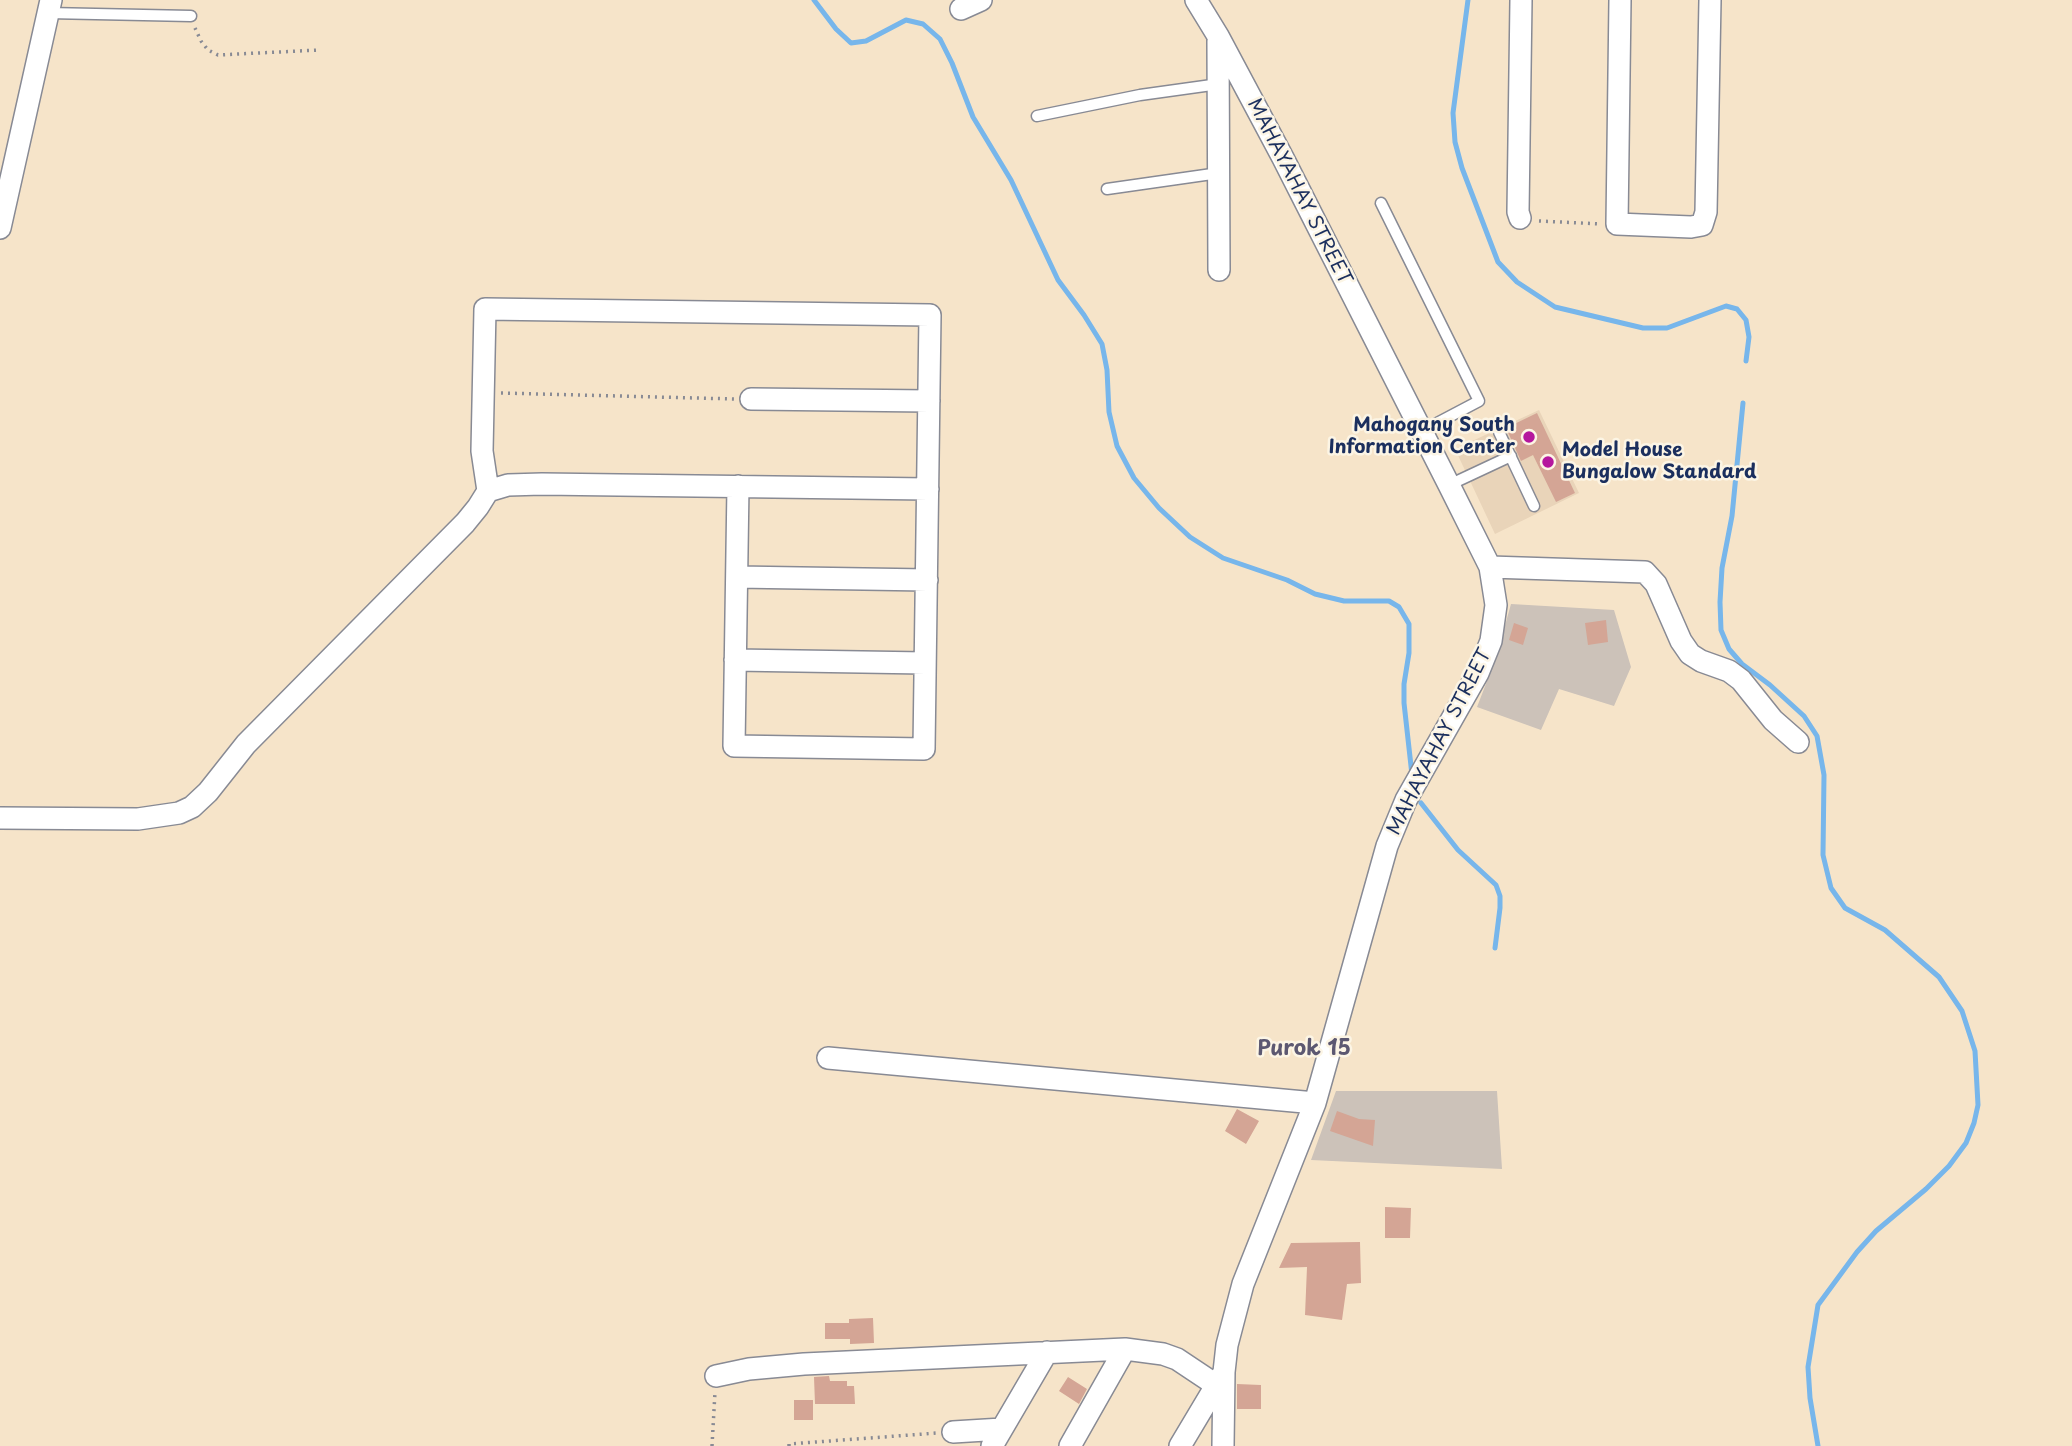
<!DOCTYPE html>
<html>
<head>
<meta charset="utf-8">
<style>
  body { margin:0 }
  canvas { display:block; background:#f6e4c9 }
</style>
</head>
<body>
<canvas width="2072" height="1446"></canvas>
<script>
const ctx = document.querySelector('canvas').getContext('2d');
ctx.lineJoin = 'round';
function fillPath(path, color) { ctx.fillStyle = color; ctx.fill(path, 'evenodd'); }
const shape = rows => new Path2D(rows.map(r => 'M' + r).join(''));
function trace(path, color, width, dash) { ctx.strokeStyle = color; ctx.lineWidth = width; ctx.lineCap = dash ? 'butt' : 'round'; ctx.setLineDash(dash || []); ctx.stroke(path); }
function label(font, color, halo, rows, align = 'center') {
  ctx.font = font + ' "Playpen Sans",sans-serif'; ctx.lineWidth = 5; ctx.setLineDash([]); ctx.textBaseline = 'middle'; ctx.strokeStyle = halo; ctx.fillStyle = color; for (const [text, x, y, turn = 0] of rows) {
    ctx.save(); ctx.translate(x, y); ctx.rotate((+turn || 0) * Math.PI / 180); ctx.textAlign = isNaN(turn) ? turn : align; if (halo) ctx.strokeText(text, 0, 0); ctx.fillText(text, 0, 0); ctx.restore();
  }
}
fillPath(shape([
  [1539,410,1579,493,1495,534,1455,449]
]), '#e9d4b9');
fillPath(shape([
  [1511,604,1614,610,1631,667,1614,706,1559,689,1541,730,1477,707,1496,658],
  [1336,1091,1497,1091,1502,1169,1311,1160]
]), '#ccc2b9');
trace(shape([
  [814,0,836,29,851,43,866,41,906,20,923,24,940,39,952,63,973,117,1011,180,1058,280,1084,315,1102,344,1107,370,1109,412,1117,446,1134,478,1159,508,1190,537,1223,558,1287,580,1315,594,1344,601,1389,601,1399,607,1409,624,1409,653,1404,684,1404,703,1412,775],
  [1468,0,1453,113,1455,142,1462,168,1498,262,1517,282,1555,307,1643,328,1667,328,1726,306,1737,309,1746,320,1749,337,1746,361],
  [1743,403,1732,516,1722,568,1720,602,1721,630,1729,649,1742,664,1770,685,1804,716,1817,736,1824,775,1823,855,1831,888,1845,908,1885,930,1939,977,1962,1011,1975,1051,1978,1105,1974,1123,1966,1143,1949,1166,1926,1189,1876,1231,1857,1252,1818,1305,1808,1367,1810,1398,1818,1446],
  [1421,803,1458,850,1496,885,1500,896,1500,908,1495,948]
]), '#77b6eb', 5);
fillPath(shape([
  [1537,413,1575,493,1556,502,1533,455,1521,461,1506,428],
  [1606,620,1608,642,1588,645,1585,623],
  [1514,623,1528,628,1523,645,1509,640],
  [1237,1109,1259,1121,1246,1144,1225,1131],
  [1337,1111,1359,1119,1375,1120,1373,1146,1330,1131],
  [1385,1207,1411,1208,1410,1238,1385,1238],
  [1360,1242,1361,1283,1347,1284,1342,1320,1305,1315,1307,1267,1279,1268,1291,1243],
  [873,1318,874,1343,850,1344,850,1339,825,1339,825,1323,849,1323,849,1319],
  [829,1376,830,1381,847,1381,847,1386,854,1386,855,1404,815,1404,814,1377],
  [1068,1377,1087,1389,1079,1404,1059,1391],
  [1237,1384,1261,1385,1261,1409,1237,1409],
  [794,1400,813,1400,813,1420,794,1420]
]), '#d4a595');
const service = shape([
  [48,13,191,16],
  [1037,116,1140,95,1219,84],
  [1107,189,1219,173],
  [1381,203,1479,401,1422,431],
  [1499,432,1534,506],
  [1449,485,1511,456]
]);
const minor = shape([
  [1196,0,1218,36,1283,158,1449,485,1490,567,1496,605,1491,641,1478,673,1406,800,1387,846,1315,1103,1243,1284,1227,1345,1224,1372,1223,1446],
  [1620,0,1617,224,1691,227,1702,225,1706,212,1710,0],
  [961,9,981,0],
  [1218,41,1219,270],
  [1520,218,1518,212,1521,0],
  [0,228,51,0],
  [751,399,929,401],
  [488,491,482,451,485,309,930,315,924,749,734,746,738,486],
  [1490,567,1645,572,1656,584,1681,641,1690,654,1701,661,1729,671,1741,680,1773,720,1798,742],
  [737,577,927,580],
  [735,660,925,663],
  [0,818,138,819,179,813,192,807,208,792,246,744,465,523,478,507,488,491,508,485,542,484,928,489],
  [828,1058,1315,1103],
  [716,1376,749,1369,804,1364,1125,1349,1163,1354,1177,1359,1216,1385],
  [953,1432,1002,1429],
  [992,1446,1047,1352],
  [1070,1446,1125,1349],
  [1180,1446,1223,1374]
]);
trace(service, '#888a94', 13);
trace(minor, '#888a94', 24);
trace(shape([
  [195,28,201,41,208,50,218,55,319,50],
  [1539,221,1601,224],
  [501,393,735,399],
  [712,1446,715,1392],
  [789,1446,789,1444,937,1433]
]), '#888a94', 3.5, [2, 5]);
trace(service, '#fff', 10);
trace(minor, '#fff', 21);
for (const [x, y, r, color] of [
  [1529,437,7,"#b5179e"],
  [1548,462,7,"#b5179e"]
]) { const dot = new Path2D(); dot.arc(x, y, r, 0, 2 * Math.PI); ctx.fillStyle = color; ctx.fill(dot); trace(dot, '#fcf5e5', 2.5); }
label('19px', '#1b2f5e', '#fcf5e5', [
  ["MAHAYAHAY STREET",1299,192,63],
  ["MAHAYAHAY STREET",1440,742,-63]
]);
label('bold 19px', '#1b2f5e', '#fcf5e5', [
  ["Mahogany South",1515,426],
  ["Information Center",1515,448],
  ["Model House",1562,451,"left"],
  ["Bungalow Standard",1562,473,"left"]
], 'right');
label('bold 21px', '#5c5871', '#fcf5e5', [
  ["Purok 15",1304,1049]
]);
</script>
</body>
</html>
